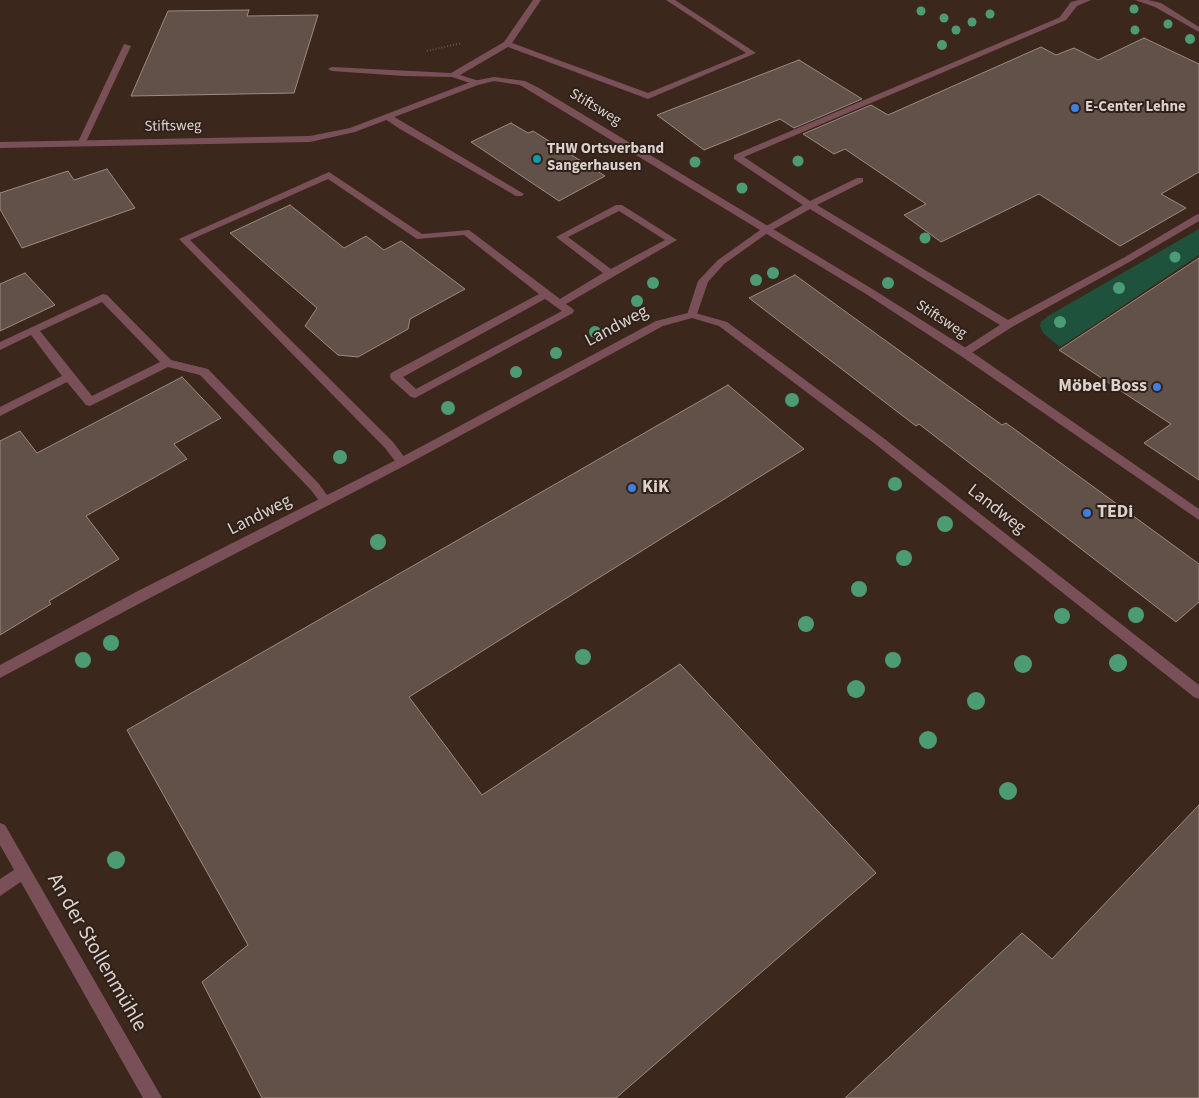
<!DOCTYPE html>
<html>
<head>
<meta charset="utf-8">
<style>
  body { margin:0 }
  canvas { display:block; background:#30211a }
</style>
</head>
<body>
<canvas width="1199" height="1098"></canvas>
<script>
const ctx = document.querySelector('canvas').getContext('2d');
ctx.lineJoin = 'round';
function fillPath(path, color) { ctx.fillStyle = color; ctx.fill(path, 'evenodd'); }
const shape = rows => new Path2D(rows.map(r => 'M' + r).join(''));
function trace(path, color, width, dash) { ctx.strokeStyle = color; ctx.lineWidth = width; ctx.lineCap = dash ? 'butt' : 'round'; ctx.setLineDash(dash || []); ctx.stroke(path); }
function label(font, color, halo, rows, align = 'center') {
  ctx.font = font + ' "Source Sans 3",sans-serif'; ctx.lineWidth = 4; ctx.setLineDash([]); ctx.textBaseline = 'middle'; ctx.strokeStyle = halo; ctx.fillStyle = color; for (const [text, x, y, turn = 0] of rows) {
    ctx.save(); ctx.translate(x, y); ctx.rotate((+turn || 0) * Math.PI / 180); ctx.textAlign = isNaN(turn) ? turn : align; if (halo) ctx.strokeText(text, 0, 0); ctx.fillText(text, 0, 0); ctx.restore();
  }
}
fillPath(shape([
  [0,0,1199,0,1199,1098,0,1098]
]), '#3c271d');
fillPath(shape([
  [1199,229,1199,255,1097,323,1060,347,1043,333,1040,326,1041,322,1048,316]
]), '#1e523c');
const building = shape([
  [249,10,247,16,318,15,294,93,131,96,168,11,249,10],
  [1144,38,1199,64,1199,172,1161,194,1186,208,1120,246,1039,194,941,242,904,215,926,204,845,149,834,154,803,134,871,105,888,115,1041,47,1056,55,1074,48,1098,60,1144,38],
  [799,60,862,99,794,128,780,119,704,150,657,115,799,60],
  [511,123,528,133,533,131,605,176,559,201,471,142,511,123],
  [107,169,135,208,22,248,0,209,0,193,68,171,74,180,107,169],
  [290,205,344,248,366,236,384,250,401,241,465,289,410,319,408,329,358,357,338,355,305,326,317,308,230,233,290,205],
  [1199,258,1199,480,1144,443,1171,424,1059,350,1199,258],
  [25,273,55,305,0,331,0,284,25,273],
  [795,275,1002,425,1006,423,1199,564,1199,602,1176,622,919,424,916,426,749,298,795,275],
  [182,377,221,418,174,444,187,459,86,516,119,559,49,601,51,604,0,635,0,441,20,431,37,453,182,377],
  [728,385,804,449,409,697,482,795,680,664,876,873,616,1098,262,1098,202,982,248,945,127,730,728,385],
  [1199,805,1199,1098,845,1098,1022,933,1052,959,1199,805]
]);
fillPath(building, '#625148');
trace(building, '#9d8a81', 1);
trace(shape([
  [427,51,462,43]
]), '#877a74', 2, [0.5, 2.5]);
fillPath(shape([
  [533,0,541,0,512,43,648,93,746,53,666,0,675,0,756,53,648,99,508,47,460,75,479,81,480,83,476,85,452,77,404,76,332,71,328,69,332,67,451,73,504,42,533,0],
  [1063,16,1067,18,1066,20,744,157,810,201,857,178,863,178,863,182,817,205,1008,320,1125,257,1196,215,1199,214,1199,221,1131,261,1012,327,965,357,960,353,961,350,1000,325,810,209,769,232,724,264,708,282,696,317,688,317,687,315,698,281,718,260,763,228,803,205,734,159,734,155,1063,16],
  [124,44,131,46,85,144,78,146,77,144,124,44],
  [385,115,391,115,524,194,522,196,516,196,400,129,385,119,385,115],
  [329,172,422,234,469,230,560,299,603,273,556,237,616,205,622,205,677,240,566,304,573,309,574,311,573,313,415,398,411,397,391,379,390,376,391,373,539,294,464,235,417,239,328,179,190,240,393,442,408,462,402,466,398,465,385,448,179,239,329,172],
  [619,211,665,240,611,269,568,237,619,211],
  [545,299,562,311,416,389,403,377,545,299],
  [103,294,107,295,171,360,208,369,319,484,332,502,330,505,322,505,311,490,200,375,168,367,90,406,86,405,67,382,0,416,0,407,62,376,31,335,0,350,0,342,103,294],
  [102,302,160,362,92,396,40,331,102,302],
  [23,864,28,867,31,872,28,877,0,896,0,879,23,864]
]), '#7a5058');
fillPath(shape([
  [1079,0,1091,0,1077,6,1066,20,1060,20,1059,18,1071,2,1079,0],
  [1135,0,1148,0,1161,3,1199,27,1199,32,1155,7,1135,0],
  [494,77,525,81,539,88,874,290,969,350,1199,509,1199,520,961,356,866,294,520,85,494,81,478,85,355,132,310,142,0,148,0,142,310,136,350,128,473,81,494,77],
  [692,312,727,322,882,437,1199,685,1199,699,1194,697,874,443,719,326,692,318,663,326,406,465,146,600,0,678,0,665,136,592,398,459,656,321,692,312],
  [0,823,5,825,162,1098,143,1098,0,845,0,823]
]), '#7a5058');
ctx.fillStyle = '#4c9b75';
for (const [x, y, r] of [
  [1134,9,4.5],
  [921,11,4.5],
  [990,14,4.5],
  [944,18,4.5],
  [972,22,4.5],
  [1168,24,4.5],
  [956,30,4.5],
  [1135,30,4.5],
  [1190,39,5],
  [942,45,5],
  [798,161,5.5],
  [695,162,5.5],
  [742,188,5.5],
  [925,238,5.5],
  [1175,257,5.5],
  [773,273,6],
  [756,280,6],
  [653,283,6],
  [888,283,6],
  [1119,288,6],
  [637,301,6],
  [933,312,6],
  [1060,322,6],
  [595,332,6],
  [556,353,6],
  [516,372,6],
  [792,400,7],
  [448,408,7],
  [340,457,7],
  [895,484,7],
  [945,524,8],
  [378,542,8],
  [904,558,8],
  [859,589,8],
  [1136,615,8],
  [1062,616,8],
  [806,624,8],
  [111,643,8],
  [583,657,8],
  [83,660,8],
  [893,660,8],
  [1118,663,9],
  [1023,664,9],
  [856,689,9],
  [976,701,9],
  [928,740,9],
  [1008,791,9],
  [116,860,9]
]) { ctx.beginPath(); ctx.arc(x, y, r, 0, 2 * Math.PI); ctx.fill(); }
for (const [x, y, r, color] of [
  [1075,108,5,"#3f7fe0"],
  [537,159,5,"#0f9aa8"],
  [1157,387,5,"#3f7fe0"],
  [632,488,5,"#3f7fe0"],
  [1087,513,5,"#3f7fe0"]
]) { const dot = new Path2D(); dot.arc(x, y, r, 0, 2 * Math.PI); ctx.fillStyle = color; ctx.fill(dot); trace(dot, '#30211a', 2); }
label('15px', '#dcd2cd', '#30211a', [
  ["Stiftsweg",595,108,31],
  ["Stiftsweg",173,127,-1],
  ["Stiftsweg",941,320,33]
]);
label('bold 15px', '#dcd2cd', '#30211a', [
  ["E-Center Lehne",1085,108],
  ["THW Ortsverband",547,150],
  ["Sangerhausen",547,167]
], 'left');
label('18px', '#dcd2cd', '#30211a', [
  ["Landweg",617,327,-28],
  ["Landweg",996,510,38],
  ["Landweg",260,516,-27]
]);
label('bold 18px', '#dcd2cd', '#30211a', [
  ["Möbel Boss",1147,387,"right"],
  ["KiK",642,488],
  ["TEDi",1097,513]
], 'left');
label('21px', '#dcd2cd', '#30211a', [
  ["An der Stollenmühle",96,953,60]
]);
</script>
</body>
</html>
